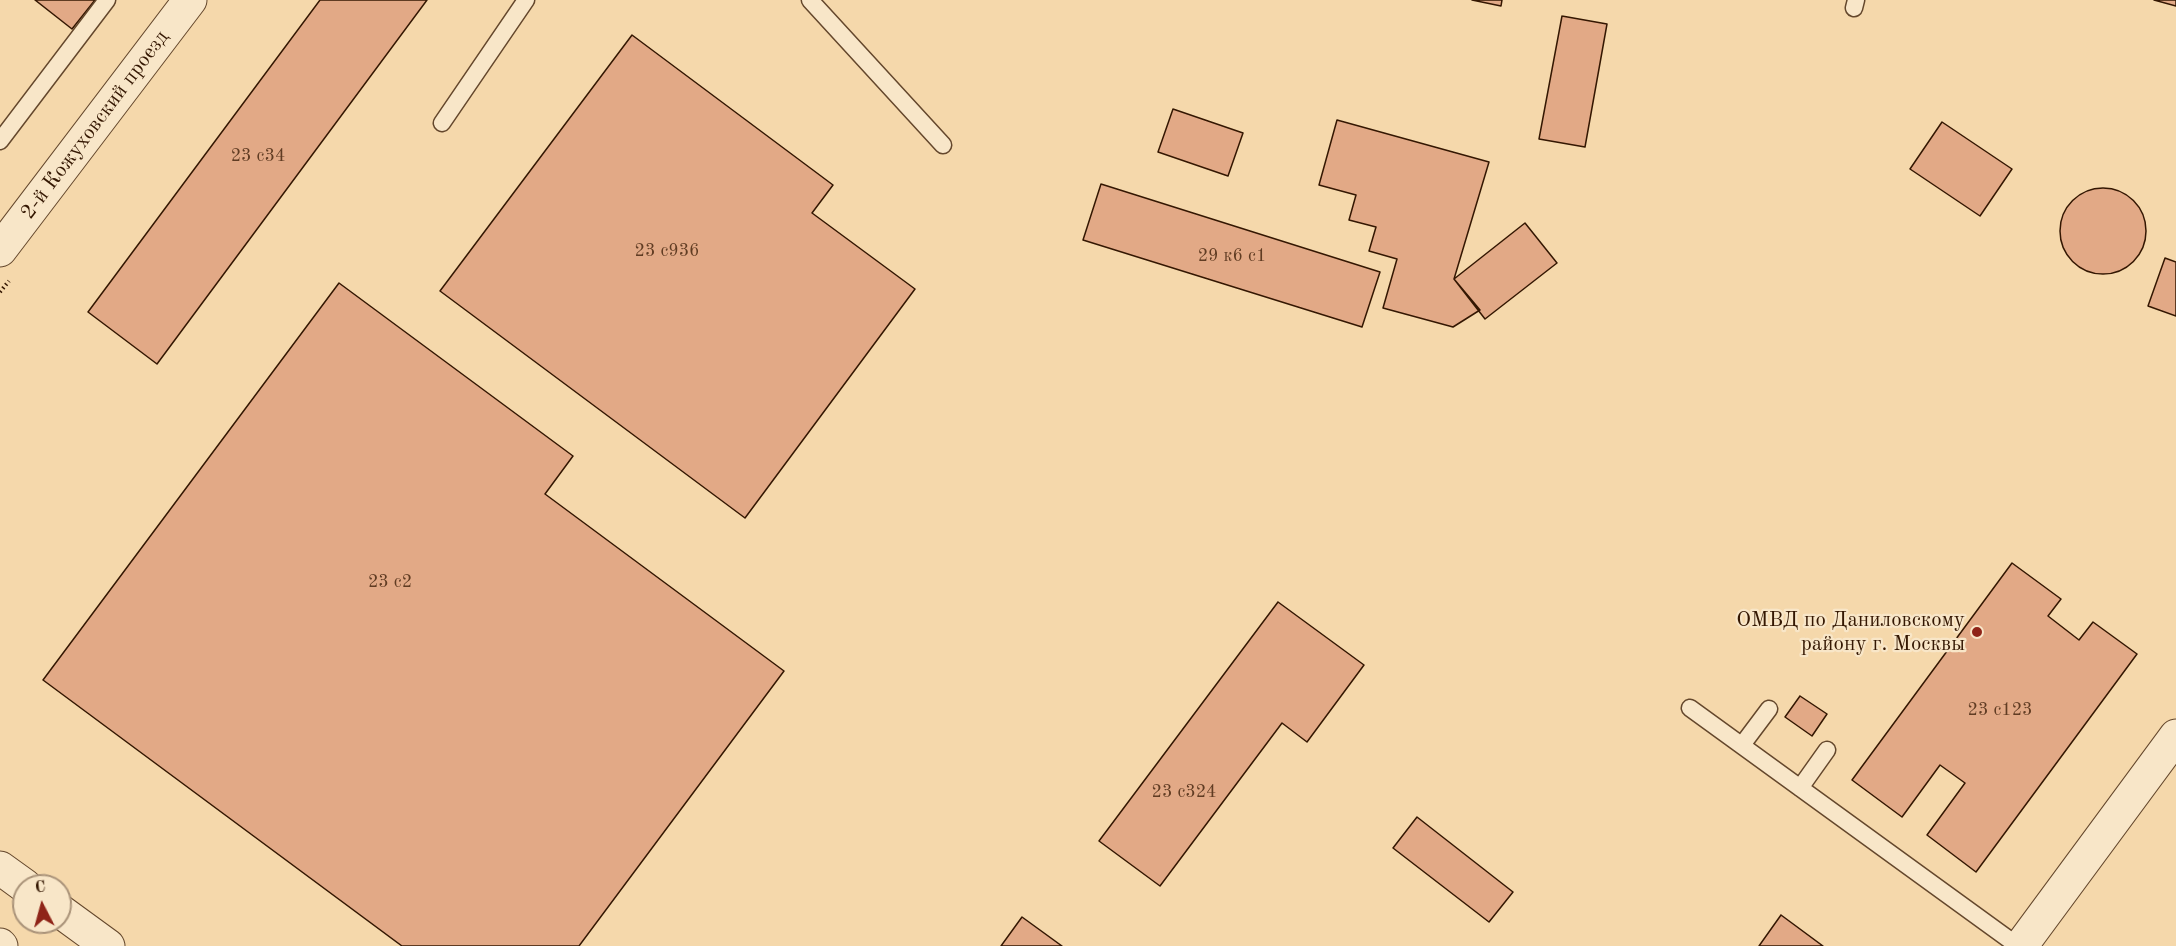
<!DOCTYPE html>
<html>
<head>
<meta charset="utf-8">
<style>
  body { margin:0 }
  #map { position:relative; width:2176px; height:946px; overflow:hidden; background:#f5d8ab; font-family:"Old Standard TT",serif }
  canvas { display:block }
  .north { position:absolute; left:12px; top:874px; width:60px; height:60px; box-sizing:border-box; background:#f8e6c8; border:2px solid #aa9379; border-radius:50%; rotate:354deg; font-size:16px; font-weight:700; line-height:24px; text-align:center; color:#341702 }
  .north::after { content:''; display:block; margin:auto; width:21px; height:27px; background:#8f2418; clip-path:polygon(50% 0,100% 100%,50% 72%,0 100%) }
</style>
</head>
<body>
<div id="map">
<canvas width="2176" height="946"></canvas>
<div class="north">С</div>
</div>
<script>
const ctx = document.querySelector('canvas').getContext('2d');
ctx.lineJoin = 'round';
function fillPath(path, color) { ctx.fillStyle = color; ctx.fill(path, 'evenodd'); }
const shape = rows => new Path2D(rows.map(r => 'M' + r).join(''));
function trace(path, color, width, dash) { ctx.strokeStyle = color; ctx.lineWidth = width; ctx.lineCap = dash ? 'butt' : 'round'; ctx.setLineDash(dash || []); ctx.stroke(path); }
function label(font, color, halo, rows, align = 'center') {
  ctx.font = font + ' "Old Standard TT",serif'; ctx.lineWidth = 4.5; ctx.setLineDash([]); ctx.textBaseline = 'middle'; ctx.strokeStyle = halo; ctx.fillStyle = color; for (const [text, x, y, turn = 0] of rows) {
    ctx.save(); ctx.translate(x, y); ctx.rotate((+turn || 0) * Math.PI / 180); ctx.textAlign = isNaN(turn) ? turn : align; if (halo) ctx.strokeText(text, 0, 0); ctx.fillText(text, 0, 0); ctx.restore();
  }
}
const building = shape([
  [35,0,95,0,72,29,35,0],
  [320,0,427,0,157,364,88,312,320,0],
  [1472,0,1502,0,1501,6,1472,0],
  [2154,0,2176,0,2176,6,2154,0],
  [1562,16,1607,24,1585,147,1539,139,1562,16],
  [632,35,833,185,812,213,915,289,745,518,440,291,632,35],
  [1173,109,1243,133,1228,176,1158,152,1173,109],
  [1337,120,1489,162,1454,279,1480,310,1453,327,1383,308,1397,259,1369,251,1376,227,1349,220,1356,195,1319,185,1337,120],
  [1942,122,2012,169,1980,216,1910,169,1942,122],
  [1101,184,1380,272,1362,327,1083,240,1101,184],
  '2060 231a43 43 0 1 1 86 0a43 43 0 1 1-86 0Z',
  [1525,223,1557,263,1485,319,1454,279,1525,223],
  [2165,258,2176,262,2176,316,2148,306,2165,258],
  [339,283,573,456,545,494,784,671,579,946,402,946,43,680,339,283],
  [2012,563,2061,599,2048,616,2079,640,2093,622,2137,654,1976,872,1927,835,1965,783,1940,765,1902,817,1852,780,2012,563],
  [1278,602,1364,665,1307,742,1282,723,1160,886,1099,841,1278,602],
  [1800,696,1827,714,1812,736,1785,717,1800,696],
  [1417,817,1513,892,1489,922,1393,848,1417,817],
  [1781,915,1823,946,1759,946,1781,915],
  [1022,917,1062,946,1001,946,1022,917]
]);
fillPath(building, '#e2a986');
trace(building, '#341702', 1.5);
const lane = shape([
  [810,0,943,145],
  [1854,8,1856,0],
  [442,123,526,0],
  [0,141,107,0],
  [1690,708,2018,946],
  [1742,745,1769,709],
  [1800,788,1827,750]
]);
const street = shape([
  [0,250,190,0],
  [0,868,25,886],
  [60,911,108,946],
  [0,945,1,946],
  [2021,946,2176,736]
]);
trace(lane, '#64472c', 19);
trace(street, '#64472c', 35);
trace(shape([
  [0,292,9,281]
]), '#341702', 4, [1.5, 3]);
trace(lane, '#f8e6c8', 16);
trace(street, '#f8e6c8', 33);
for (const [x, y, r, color] of [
  [1977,632,6,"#8f2418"]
]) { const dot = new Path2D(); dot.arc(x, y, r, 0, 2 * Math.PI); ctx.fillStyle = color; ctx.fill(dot); trace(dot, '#f8e6c8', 2); }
label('18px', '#603c23', null, [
  ["23 с34",258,156],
  ["23 с936",667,251],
  ["29 к6 с1",1232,256],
  ["23 с2",390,582],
  ["23 с123",2000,710],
  ["23 с324",1184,792]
]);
label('21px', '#341702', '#f8e6c8', [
  ["2-й Кожуховский проезд",95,125,-53]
]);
label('21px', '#341702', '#f8e6c8', [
  ["ОМВД по Даниловскому",1965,620],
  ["району г. Москвы",1965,644]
], 'right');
</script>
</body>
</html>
